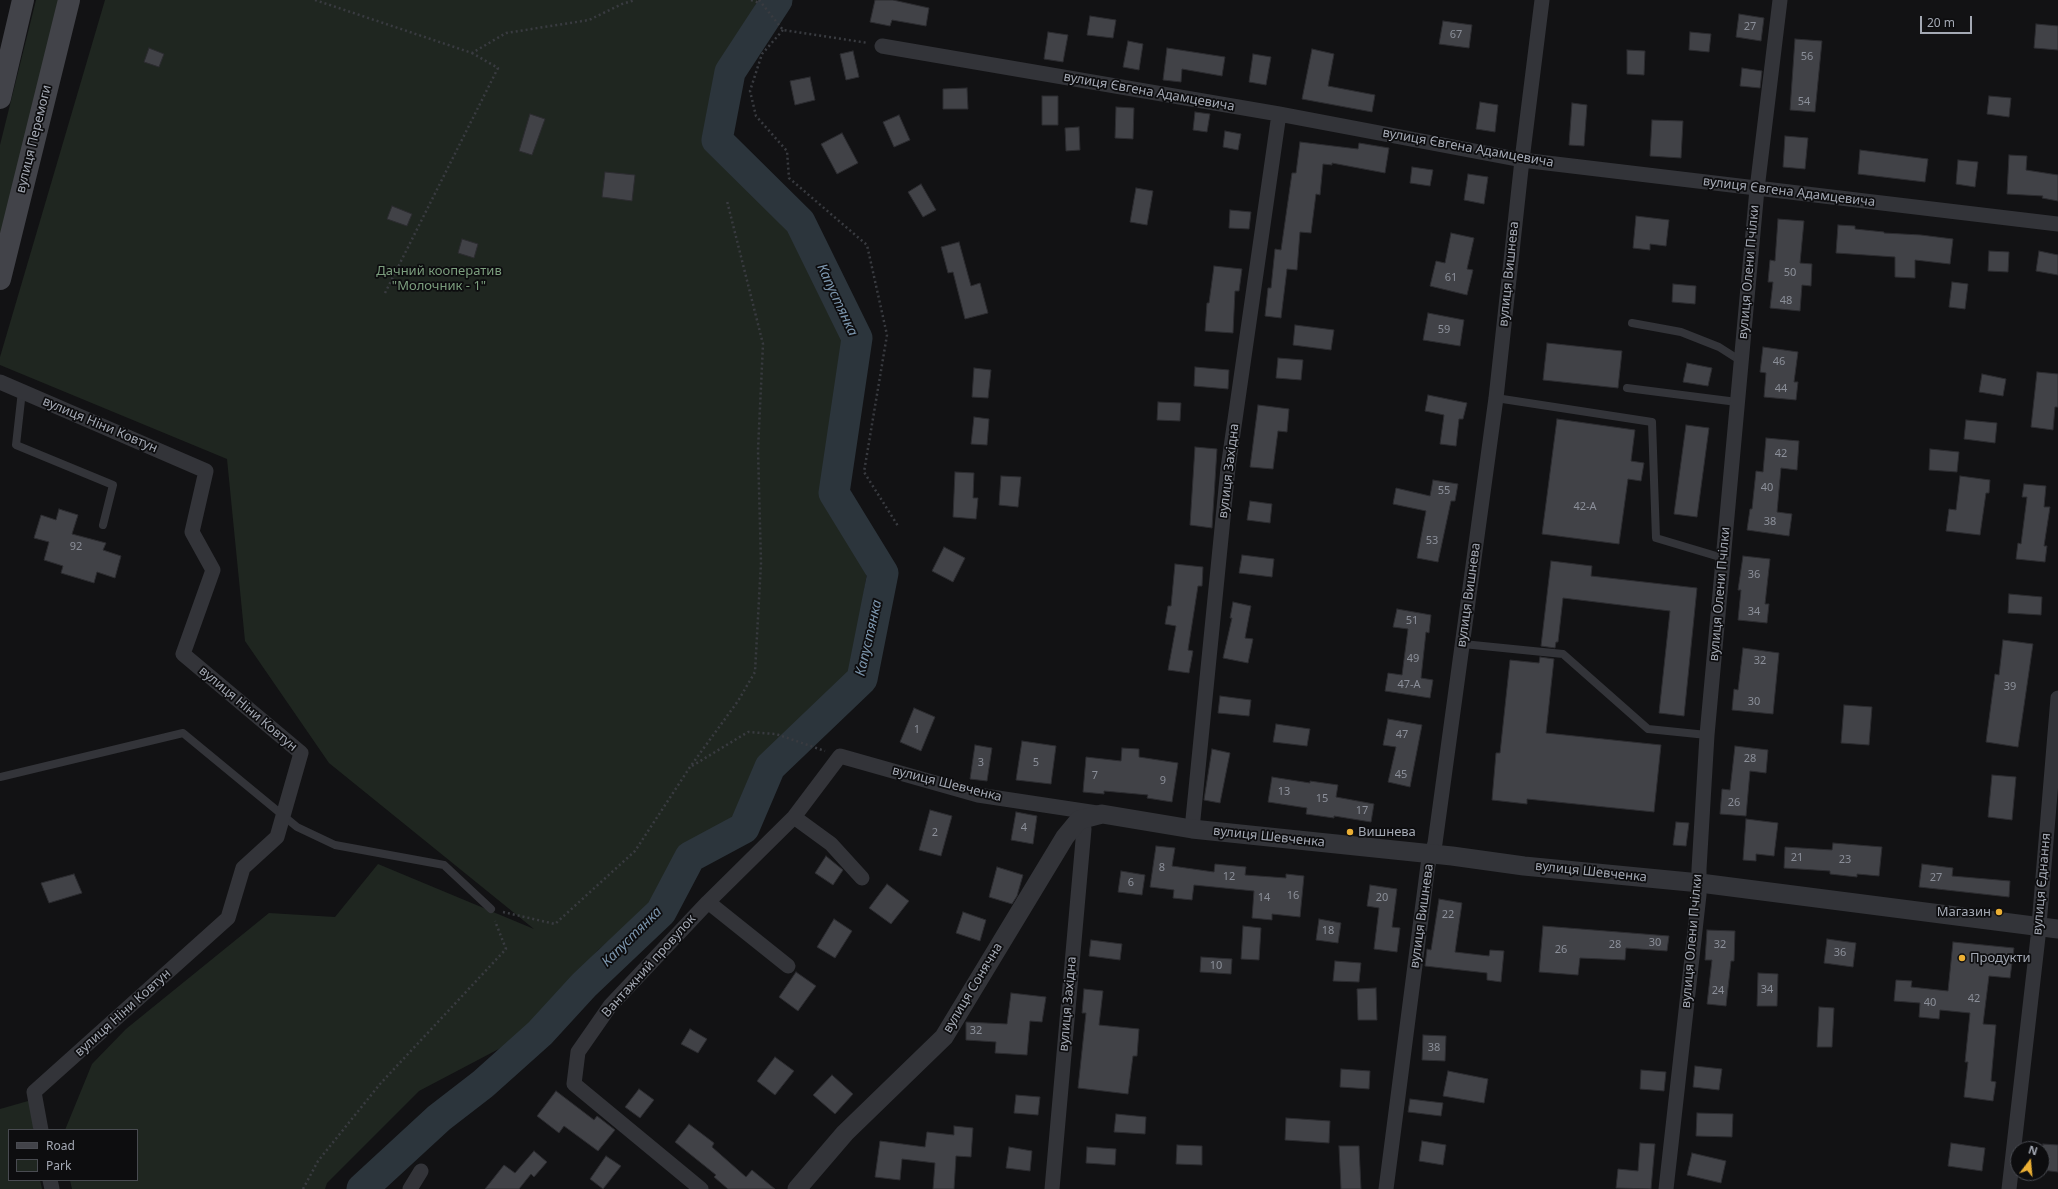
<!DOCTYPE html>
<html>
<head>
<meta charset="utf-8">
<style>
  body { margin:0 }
  #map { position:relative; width:2058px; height:1189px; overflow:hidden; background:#121214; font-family:"Noto Sans",sans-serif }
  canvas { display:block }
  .legend { position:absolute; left:8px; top:1129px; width:130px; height:52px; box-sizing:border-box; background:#0d0d0f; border:1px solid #494b51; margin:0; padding:5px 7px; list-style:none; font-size:12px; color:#a4a9b4 }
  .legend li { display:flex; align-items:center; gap:8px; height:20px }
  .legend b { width:20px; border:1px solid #494b51 }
  .north { position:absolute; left:2010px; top:1141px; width:40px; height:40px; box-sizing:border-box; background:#0d0d0f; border:1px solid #494b51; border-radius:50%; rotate:16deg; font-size:11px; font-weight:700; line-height:16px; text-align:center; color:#a4a9b4 }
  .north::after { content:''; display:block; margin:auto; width:14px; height:18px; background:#ebaf34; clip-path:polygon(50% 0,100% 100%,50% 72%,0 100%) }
  .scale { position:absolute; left:1920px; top:16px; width:52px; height:18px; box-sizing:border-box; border:2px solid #a4a9b4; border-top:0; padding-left:5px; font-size:12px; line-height:14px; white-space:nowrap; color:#a4a9b4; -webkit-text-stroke:3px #0d0d0f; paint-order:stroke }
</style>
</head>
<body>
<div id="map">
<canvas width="2058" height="1189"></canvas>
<ul class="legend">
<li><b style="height:5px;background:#424349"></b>Road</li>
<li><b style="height:11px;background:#1f2620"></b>Park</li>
</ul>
<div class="north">N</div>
<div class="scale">20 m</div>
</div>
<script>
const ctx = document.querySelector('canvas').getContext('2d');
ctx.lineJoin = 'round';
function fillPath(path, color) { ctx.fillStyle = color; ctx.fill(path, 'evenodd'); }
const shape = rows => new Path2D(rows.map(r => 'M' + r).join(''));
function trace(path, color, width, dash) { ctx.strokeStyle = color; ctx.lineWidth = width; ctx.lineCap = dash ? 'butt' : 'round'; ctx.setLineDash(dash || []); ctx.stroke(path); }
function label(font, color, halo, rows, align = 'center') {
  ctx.font = font + ' "Noto Sans",sans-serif'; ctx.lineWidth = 3.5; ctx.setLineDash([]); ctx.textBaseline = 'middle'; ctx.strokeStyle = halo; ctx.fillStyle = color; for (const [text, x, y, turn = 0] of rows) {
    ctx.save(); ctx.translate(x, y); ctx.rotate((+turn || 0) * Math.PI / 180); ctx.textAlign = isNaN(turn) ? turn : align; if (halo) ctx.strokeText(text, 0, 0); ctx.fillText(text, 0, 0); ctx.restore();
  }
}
fillPath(shape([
  [36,0,60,0,0,240,0,145],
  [105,0,758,0,746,26,720,67,703,139,785,222,843,327,824,499,867,572,852,672,762,757,733,822,680,847,650,908,598,950,531,1032,419,1091,327,1183,325,1189,72,1189,70,1180,137,1180,137,1130,65,1130,92,1064,126,1029,269,913,335,917,378,864,534,929,329,763,245,641,227,459,0,365,0,357],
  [35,1099,33,1130,9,1130,9,1180,40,1180,42,1189,0,1189,0,1109]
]), '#1f2620');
trace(shape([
  [362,1189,439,1118,483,1084,540,1033,584,985,661,912,690,857,744,828,770,767,862,679,883,573,834,493,857,338,800,222,717,140,730,72,777,0]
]), '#2c353c', 31);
const building = shape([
  [875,0,893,0,929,8,926,26,892,20,890,26,870,22,875,0],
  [1739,14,1764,18,1761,41,1736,37,1739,14],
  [1090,16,1116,20,1113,38,1087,35,1090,16],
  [1443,21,1472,25,1469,48,1439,44,1443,21],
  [2036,24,2058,26,2058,50,2034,48,2036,24],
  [1048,32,1068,35,1063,62,1044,59,1048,32],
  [1690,32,1711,34,1709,52,1689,50,1690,32],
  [1795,39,1822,41,1815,112,1790,110,1795,39],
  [1128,41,1143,44,1139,70,1123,67,1128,41],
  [149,48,164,54,159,67,144,62,149,48],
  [1167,48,1225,57,1222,76,1182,69,1181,82,1163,80,1167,48],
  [1312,49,1334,54,1328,86,1375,95,1372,112,1302,99,1312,49],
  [1627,50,1645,51,1644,75,1627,74,1627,50],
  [853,51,859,77,846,80,840,54,853,51],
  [1253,54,1271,57,1266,85,1249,82,1253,54],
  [1742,68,1762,71,1760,88,1740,86,1742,68],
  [810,77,815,100,795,105,790,81,810,77],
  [967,88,968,109,943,109,943,89,967,88],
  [1042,96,1058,96,1058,125,1042,125,1042,96],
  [1989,96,2011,98,2009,117,1987,114,1989,96],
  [1480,102,1498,105,1495,132,1476,129,1480,102],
  [1572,103,1587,105,1584,146,1569,145,1572,103],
  [1116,107,1134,108,1133,139,1115,138,1116,107],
  [1195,112,1210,114,1207,132,1193,130,1195,112],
  [530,114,545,119,532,155,519,151,530,114],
  [899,115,910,140,894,147,883,122,899,115],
  [1652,120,1683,121,1681,158,1650,156,1652,120],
  [1079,127,1080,150,1066,151,1065,128,1079,127],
  [1225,131,1241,134,1238,150,1223,147,1225,131],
  [842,133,858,163,837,174,821,144,842,133],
  [1785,136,1808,138,1805,169,1783,167,1785,136],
  [1300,142,1358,149,1359,143,1389,148,1385,173,1332,163,1332,165,1323,164,1320,195,1316,194,1311,233,1300,232,1297,270,1287,269,1281,318,1265,316,1268,288,1271,288,1275,249,1281,250,1292,173,1296,173,1300,142],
  [1860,150,1928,159,1925,182,1858,174,1860,150],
  [2009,155,2027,156,2026,170,2058,175,2058,201,2042,198,2043,196,2007,194,2009,155],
  [1958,160,1978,162,1975,187,1956,184,1958,160],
  [1412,167,1433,170,1430,186,1410,183,1412,167],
  [605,172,635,175,632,201,602,197,605,172],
  [1468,174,1488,177,1484,204,1464,200,1468,174],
  [921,184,936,210,923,217,908,192,921,184],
  [1136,188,1153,191,1147,225,1130,222,1136,188],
  [392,206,412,214,407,226,387,219,392,206],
  [1230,210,1251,212,1249,229,1229,228,1230,210],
  [1636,216,1669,220,1666,246,1650,244,1650,250,1633,248,1636,216],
  [1778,219,1804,221,1800,263,1812,264,1811,286,1802,285,1800,311,1770,308,1773,282,1768,282,1770,260,1775,261,1778,219],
  [1838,225,1855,226,1855,229,1884,232,1884,233,1921,235,1953,239,1950,264,1915,260,1915,278,1895,277,1895,257,1836,253,1838,225],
  [1451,233,1474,238,1467,269,1473,270,1467,295,1430,286,1436,261,1445,263,1451,233],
  [462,239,478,244,474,258,458,253,462,239],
  [959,242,971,286,980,283,988,313,965,319,953,272,948,273,941,247,959,242],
  [1989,251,2009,252,2008,272,1988,271,1989,251],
  [2039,251,2058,255,2058,275,2036,271,2039,251],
  [1214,266,1242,269,1239,291,1235,291,1233,333,1205,331,1207,303,1209,303,1214,266],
  [1952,282,1968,284,1965,309,1949,307,1952,282],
  [1673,284,1696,286,1695,304,1672,302,1673,284],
  [1428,313,1464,320,1460,346,1423,340,1428,313],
  [1295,325,1334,330,1331,350,1293,345,1295,325],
  [1547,343,1622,351,1618,388,1543,380,1547,343],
  [1763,347,1798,352,1794,382,1798,382,1796,400,1764,397,1766,373,1760,372,1763,347],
  [1278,358,1303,360,1301,380,1276,378,1278,358],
  [1687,363,1712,368,1708,386,1683,382,1687,363],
  [1195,367,1229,370,1228,389,1194,386,1195,367],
  [974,368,991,370,988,398,972,397,974,368],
  [2037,372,2058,374,2058,407,2055,407,2053,430,2031,427,2037,372],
  [1982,374,2006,379,2003,396,1979,392,1982,374],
  [1428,395,1467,403,1463,419,1459,419,1456,446,1440,444,1444,415,1425,411,1428,395],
  [1158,402,1181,403,1180,421,1157,420,1158,402],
  [1258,405,1289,409,1287,432,1278,431,1273,469,1250,467,1258,405],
  [974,417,989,419,987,445,971,444,974,417],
  [1557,419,1635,430,1631,461,1644,463,1641,481,1628,479,1619,544,1542,534,1557,419],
  [1966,420,1997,423,1995,443,1964,439,1966,420],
  [1686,425,1709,428,1697,517,1674,514,1686,425],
  [1766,438,1799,441,1797,470,1781,468,1777,512,1792,514,1789,536,1747,530,1750,509,1752,509,1756,471,1763,472,1766,438],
  [1195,447,1217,449,1212,528,1190,525,1195,447],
  [1930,449,1959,452,1957,472,1929,470,1930,449],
  [955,472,974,473,973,498,978,498,976,519,953,517,955,472],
  [1001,476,1021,477,1018,507,999,505,1001,476],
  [1960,476,1990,480,1989,493,1986,493,1980,535,1946,531,1949,509,1956,510,1960,476],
  [1433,480,1458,484,1455,501,1451,501,1438,562,1417,558,1426,511,1393,504,1396,488,1430,496,1433,480],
  [2024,484,2046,486,2044,507,2050,507,2044,546,2047,546,2045,562,2016,559,2018,543,2021,544,2027,497,2022,497,2024,484],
  [1250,501,1272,504,1270,523,1247,520,1250,501],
  [59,509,78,515,72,534,106,543,103,550,121,556,115,578,97,572,94,583,61,573,63,566,44,560,49,542,34,538,41,515,56,520,59,509],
  [944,547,965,558,953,582,932,571,944,547],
  [1242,555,1274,559,1272,577,1239,573,1242,555],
  [1743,556,1770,559,1765,604,1769,604,1767,623,1738,620,1741,590,1738,590,1743,556],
  [1551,561,1592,566,1591,576,1697,588,1684,716,1659,713,1670,611,1563,598,1558,642,1556,642,1555,648,1541,646,1551,561],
  [1175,564,1203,567,1202,586,1198,586,1188,650,1193,651,1189,673,1168,670,1176,626,1165,624,1168,606,1171,606,1175,564],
  [2009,594,2042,597,2041,615,2008,613,2009,594],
  [1233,602,1251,606,1245,638,1253,639,1248,663,1223,658,1232,618,1230,618,1233,602],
  [1397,609,1431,615,1429,633,1426,632,1421,678,1433,680,1430,698,1385,691,1388,673,1402,675,1408,629,1393,627,1397,609],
  [2003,640,2033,644,2018,747,1986,742,1995,674,1999,675,2003,640],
  [1743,648,1779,653,1773,714,1732,710,1734,689,1738,690,1743,648],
  [1540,657,1554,659,1546,733,1661,745,1654,812,1527,799,1527,804,1492,800,1496,753,1500,753,1510,660,1539,663,1540,657],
  [1220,696,1251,700,1249,716,1218,713,1220,696],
  [1844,705,1872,707,1869,745,1841,743,1844,705],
  [914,708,935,717,921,751,900,742,914,708],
  [1388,719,1422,725,1410,787,1388,782,1396,747,1383,745,1388,719],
  [1276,724,1310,729,1307,746,1273,742,1276,724],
  [1022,741,1056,746,1051,784,1016,780,1022,741],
  [975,745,992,748,987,781,970,779,975,745],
  [1735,746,1768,750,1766,773,1750,771,1746,816,1720,814,1722,789,1730,790,1735,746],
  [1122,748,1139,749,1139,757,1178,763,1172,802,1147,798,1148,795,1104,791,1104,794,1083,792,1086,757,1121,761,1122,748],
  [1212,749,1230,753,1220,803,1204,800,1212,749],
  [1992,775,2016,777,2012,820,1988,817,1992,775],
  [1272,777,1310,783,1310,781,1338,785,1336,797,1374,804,1371,822,1334,816,1334,818,1306,814,1307,808,1268,802,1272,777],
  [930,810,952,816,941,856,919,850,930,810],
  [1016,812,1037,816,1033,844,1011,840,1016,812],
  [1746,819,1778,823,1774,856,1756,854,1756,861,1743,860,1746,819],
  [1676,822,1689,823,1686,846,1673,845,1676,822],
  [1833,843,1882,847,1879,876,1857,874,1857,877,1830,874,1830,871,1784,868,1785,847,1832,850,1833,843],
  [1156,846,1175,848,1172,866,1214,872,1215,864,1246,867,1245,875,1286,878,1286,874,1304,876,1300,917,1272,914,1272,920,1252,918,1254,891,1194,885,1192,900,1173,898,1174,890,1150,887,1156,846],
  [826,856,843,870,833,885,815,873,826,856],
  [1922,864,1953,868,1952,876,2010,881,2009,897,1919,887,1922,864],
  [997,867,1023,875,1017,896,1012,904,989,897,997,867],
  [1121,871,1145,875,1142,895,1118,892,1121,871],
  [74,874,82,893,49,903,41,883,74,874],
  [887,884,909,901,891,924,869,908,887,884],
  [1370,885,1397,889,1392,927,1400,928,1397,952,1374,949,1379,908,1367,906,1370,885],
  [1439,899,1462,903,1455,952,1489,956,1490,950,1504,951,1501,982,1487,980,1487,973,1425,966,1427,949,1431,950,1439,899],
  [963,912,986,920,980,941,956,933,963,912],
  [834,919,852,931,835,958,817,947,834,919],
  [1319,919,1341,923,1338,943,1316,940,1319,919],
  [1243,926,1261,928,1259,960,1241,959,1243,926],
  [1543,926,1669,936,1667,951,1626,948,1625,960,1580,958,1578,975,1539,972,1543,926],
  [1707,930,1735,931,1734,961,1731,961,1726,1006,1707,1004,1712,960,1705,960,1707,930],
  [1827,939,1856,943,1853,967,1824,963,1827,939],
  [1091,940,1122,944,1120,960,1089,956,1091,940],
  [1953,942,2014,948,2010,978,1989,976,1983,1024,1996,1025,1991,1081,1996,1082,1993,1101,1964,1097,1968,1062,1965,1062,1970,1013,1940,1010,1939,1019,1919,1017,1920,1003,1894,1001,1896,980,1912,981,1911,987,1948,991,1953,942],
  [1201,957,1232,959,1231,974,1200,972,1201,957],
  [1335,961,1361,963,1359,982,1333,981,1335,961],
  [796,972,816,986,798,1011,779,997,796,972],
  [1758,973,1778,974,1777,1006,1757,1006,1758,973],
  [1376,988,1377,1020,1358,1020,1357,989,1376,988],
  [1084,989,1103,991,1099,1025,1139,1029,1137,1056,1133,1056,1128,1094,1078,1088,1086,1013,1082,1013,1084,989],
  [1011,993,1046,997,1042,1022,1030,1021,1027,1055,995,1053,996,1042,966,1040,966,1022,1007,1024,1011,993],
  [1819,1007,1834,1008,1832,1047,1817,1047,1819,1007],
  [690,1029,707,1039,698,1053,681,1044,690,1029],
  [1423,1035,1446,1036,1445,1061,1422,1060,1423,1035],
  [775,1057,794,1071,775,1095,757,1081,775,1057],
  [1695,1066,1722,1069,1719,1090,1693,1087,1695,1066],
  [1341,1069,1370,1071,1369,1089,1340,1087,1341,1069],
  [1641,1070,1666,1072,1664,1091,1640,1089,1641,1070],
  [1448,1071,1488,1079,1484,1103,1443,1096,1448,1071],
  [832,1075,853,1094,835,1114,813,1095,832,1075],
  [639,1089,654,1100,640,1118,625,1107,639,1089],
  [556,1091,594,1120,597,1116,615,1130,598,1151,564,1126,559,1133,537,1116,556,1091],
  [1016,1095,1040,1097,1038,1115,1014,1113,1016,1095],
  [1410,1099,1443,1103,1441,1116,1408,1112,1410,1099],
  [1697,1113,1733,1114,1732,1137,1696,1136,1697,1113],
  [1116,1114,1146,1117,1145,1134,1114,1132,1116,1114],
  [1286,1118,1330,1121,1329,1143,1285,1140,1286,1118],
  [689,1124,714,1143,712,1147,746,1177,752,1170,775,1189,728,1189,714,1177,716,1175,675,1142,689,1124],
  [954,1126,973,1128,971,1157,956,1156,954,1189,933,1189,935,1163,902,1159,900,1180,875,1177,880,1141,925,1147,927,1132,954,1135,954,1126],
  [1422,1141,1446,1145,1443,1165,1419,1161,1422,1141],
  [1640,1143,1655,1144,1651,1189,1616,1188,1618,1169,1638,1171,1640,1143],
  [1951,1143,1985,1148,1982,1171,1948,1166,1951,1143],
  [2043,1144,2058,1145,2058,1172,2042,1170,2043,1144],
  [1177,1145,1202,1146,1202,1165,1176,1164,1177,1145],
  [1339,1146,1359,1146,1361,1189,1341,1189,1339,1146],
  [1009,1147,1032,1151,1030,1171,1006,1168,1009,1147],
  [1087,1147,1116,1149,1115,1165,1086,1163,1087,1147],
  [534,1151,547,1162,534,1177,531,1174,519,1189,485,1189,504,1165,515,1173,534,1151],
  [1692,1153,1726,1161,1721,1183,1687,1175,1692,1153],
  [606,1156,621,1166,603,1189,590,1179,606,1156]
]);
fillPath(building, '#414247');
trace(building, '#2c2c30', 1);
trace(shape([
  [315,0,472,53,506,33,589,20,622,4,635,0],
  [751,0,760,3],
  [759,0,783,30,868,43],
  [783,30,762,54,750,91,756,116,787,151,789,178,867,245,887,335,864,472,898,526],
  [385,293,498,68,472,53],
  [692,766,748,732,776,734,825,751],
  [503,912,555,924,635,851,690,767,738,701,755,672,761,563,758,450,763,344,727,201],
  [303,1189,318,1161,380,1084,506,949,495,921]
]), '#393b40', 2.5, [2, 3]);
trace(shape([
  [1632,323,1681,332,1719,347,1741,361],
  [1627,388,1737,402],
  [22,391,16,445,113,485,103,525],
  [1496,398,1652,422,1656,538,1723,558],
  [1463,644,1563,654,1648,729,1707,735],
  [0,777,183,733,297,827,335,845,444,865,491,909]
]), '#333439', 8);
trace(shape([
  [882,46,1279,114,1522,160,2058,224],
  [0,382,206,471,192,532,213,570,183,654,301,753,277,837,243,868,228,918,34,1092,41,1130],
  [794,817,831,844,862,878],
  [1192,829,1228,468,1279,114],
  [708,902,788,966],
  [50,1180,52,1189],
  [410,1189,421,1171],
  [701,1189,574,1084,578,1052,610,1006,708,902,794,817,840,756,978,795,1097,813],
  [1052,1189,1084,829,1079,820],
  [1386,1189,1428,865,1435,843,1496,398,1522,160,1542,0],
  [1666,1189,1699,895,1699,869,1707,735,1757,189,1780,0],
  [2009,1189,2038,937,2058,698]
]), '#333439', 15);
trace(shape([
  [797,1189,845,1133,944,1037,1065,837,1079,820,1102,814,1192,829,1452,856,1524,866,1700,883,2058,929]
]), '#333439', 19);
trace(shape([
  [0,98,23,0],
  [0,279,69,0]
]), '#424349', 22);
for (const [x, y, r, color] of [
  [1350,832,4,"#ebaf34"],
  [1999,912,4,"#ebaf34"],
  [1962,958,4,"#ebaf34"]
]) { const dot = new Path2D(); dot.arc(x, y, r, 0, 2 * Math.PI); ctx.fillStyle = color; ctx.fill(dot); trace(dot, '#0d0d0f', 1.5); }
label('11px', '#8b8f99', null, [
  ["27",1750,27],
  ["67",1456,35],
  ["56",1807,57],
  ["54",1804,102],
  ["50",1790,273],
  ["61",1451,278],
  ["48",1786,301],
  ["59",1444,330],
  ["46",1779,362],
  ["44",1781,389],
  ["42",1781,454],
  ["40",1767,488],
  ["55",1444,491],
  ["42-А",1585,507],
  ["38",1770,522],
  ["53",1432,541],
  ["92",76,547],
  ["36",1754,575],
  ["34",1754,612],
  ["51",1412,621],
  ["49",1413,659],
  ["32",1760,661],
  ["47-А",1409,685],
  ["39",2010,687],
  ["30",1754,702],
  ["1",917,730],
  ["47",1402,735],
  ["28",1750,759],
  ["3",981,763],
  ["5",1036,763],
  ["45",1401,775],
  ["7",1095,776],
  ["9",1163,781],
  ["13",1284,792],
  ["15",1322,799],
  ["26",1734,803],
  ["17",1362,811],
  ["4",1024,828],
  ["2",935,833],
  ["21",1797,858],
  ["23",1845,860],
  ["8",1162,868],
  ["12",1229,877],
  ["27",1936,878],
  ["6",1131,883],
  ["16",1293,896],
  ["14",1264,898],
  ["20",1382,898],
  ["22",1448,915],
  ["18",1328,931],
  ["30",1655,943],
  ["28",1615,945],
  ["32",1720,945],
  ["26",1561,950],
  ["36",1840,953],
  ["10",1216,966],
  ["34",1767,990],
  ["24",1718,991],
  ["42",1974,999],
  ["40",1930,1003],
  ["32",976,1031],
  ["38",1434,1048]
]);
label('13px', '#a4a9b4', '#0d0d0f', [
  ["вулиця Євгена Адамцевича",1149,92,10],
  ["вулиця Перемоги",34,139,-76],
  ["вулиця Євгена Адамцевича",1468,148,10],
  ["вулиця Євгена Адамцевича",1789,192,7],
  ["вулиця Олени Пчілки",1749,272,-85],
  ["вулиця Вишнева",1509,274,-84],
  ["вулиця Ніни Ковтун",100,425,23],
  ["вулиця Західна",1229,471,-83],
  ["вулиця Олени Пчілки",1720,594,-85],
  ["вулиця Вишнева",1469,595,-82],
  ["вулиця Ніни Ковтун",248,709,40],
  ["вулиця Шевченка",947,784,14],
  ["вулиця Шевченка",1269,837,6],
  ["вулиця Шевченка",1591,872,6],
  ["вулиця Єднання",2042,884,-85],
  ["вулиця Вишнева",1422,916,-82],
  ["вулиця Олени Пчілки",1692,941,-85],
  ["Вантажний провулок",649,966,-48],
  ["вулиця Сонячна",973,988,-59],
  ["вулиця Західна",1068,1004,-85],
  ["вулиця Ніни Ковтун",123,1013,-42]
]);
label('13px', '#7c9e7e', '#0d0d0f', [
  ["Дачний кооператив",439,271],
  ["\"Молочник - 1\"",439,286]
]);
label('13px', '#a4a9b4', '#0d0d0f', [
  ["Вишнева",1358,832],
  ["Магазин",1991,912,"right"],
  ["Продукти",1970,958]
], 'left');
label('italic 14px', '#7c96ae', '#0d0d0f', [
  ["Капустянка",837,300,65],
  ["Капустянка",869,638,-77],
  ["Капустянка",632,937,-45]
]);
</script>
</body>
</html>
